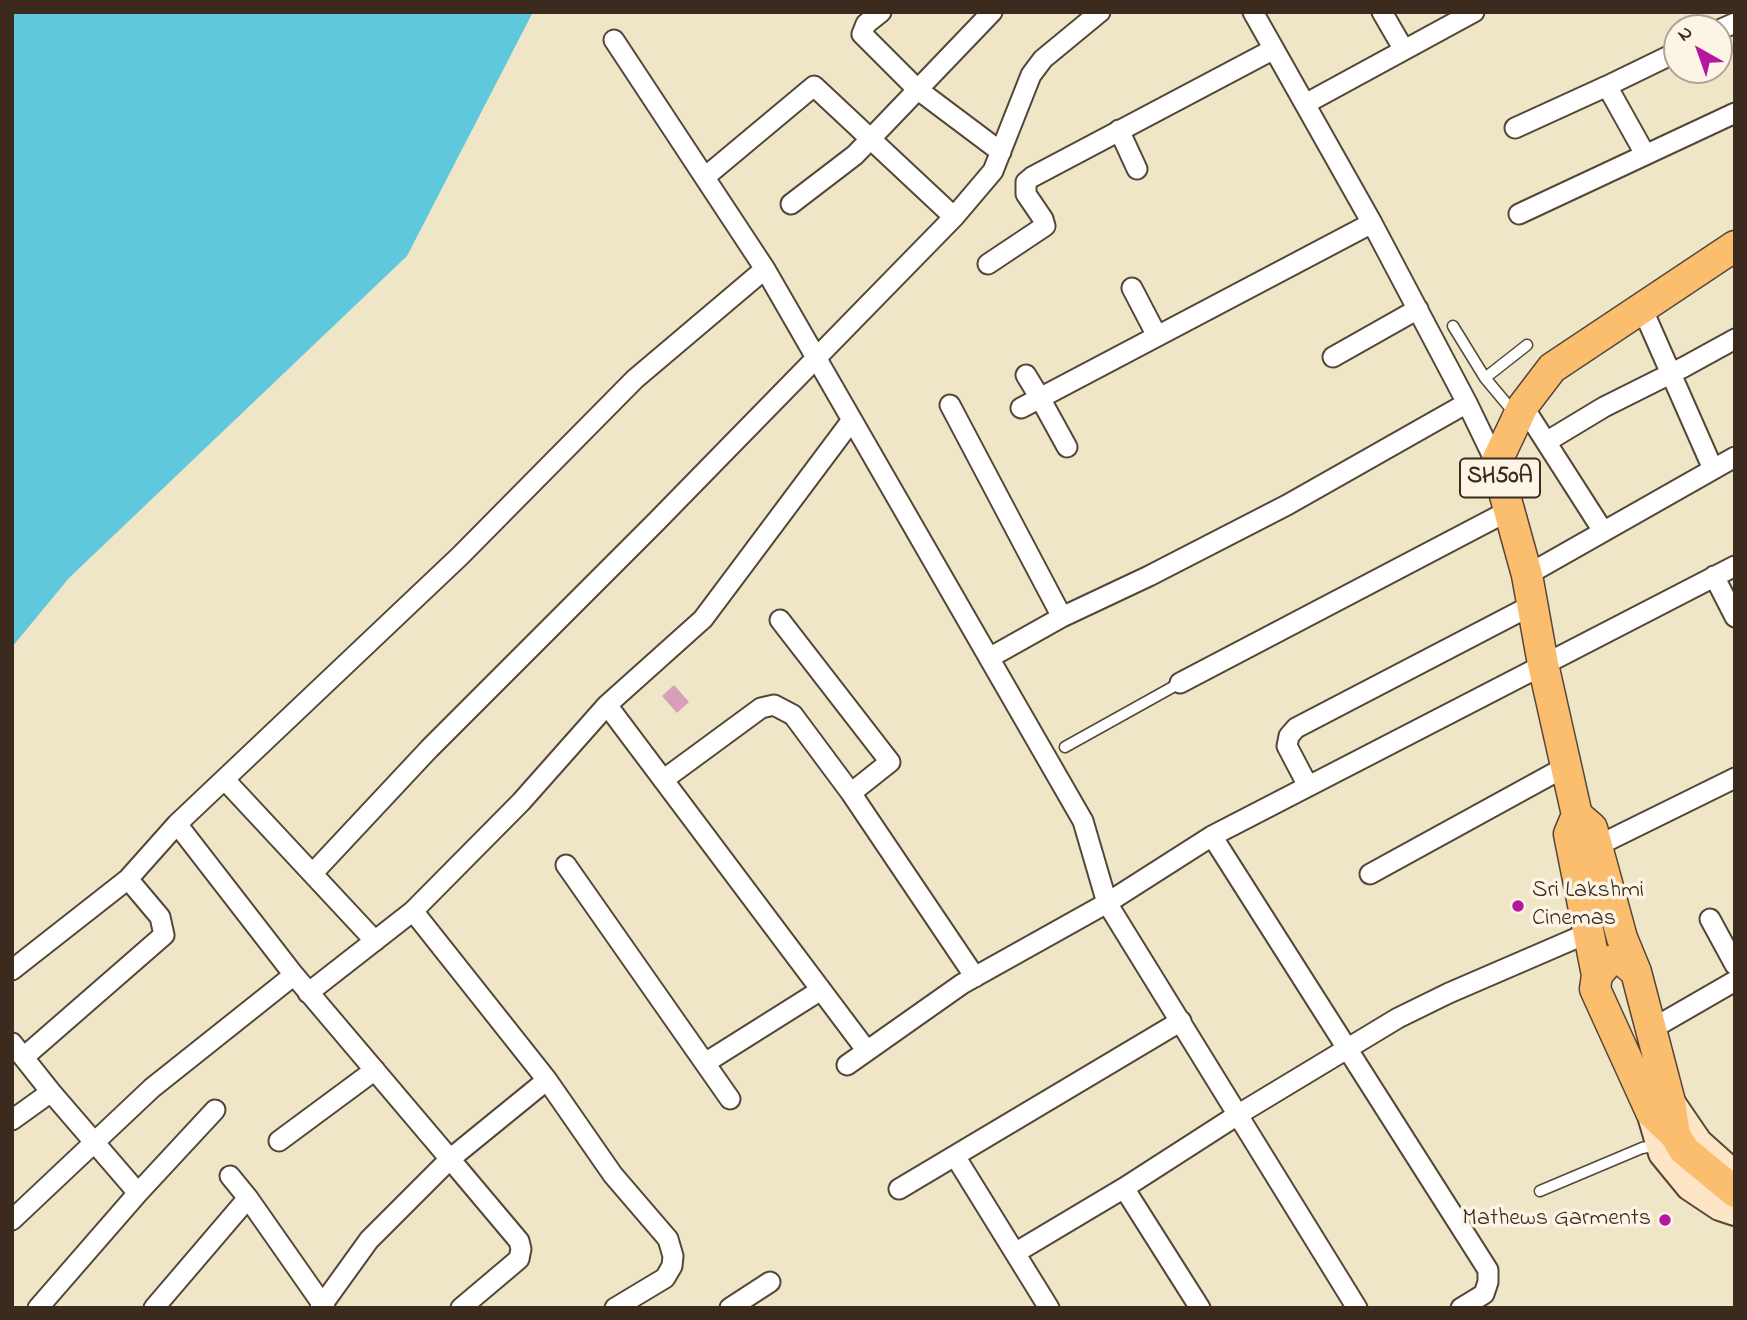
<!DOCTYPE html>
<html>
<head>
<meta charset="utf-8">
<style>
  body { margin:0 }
  #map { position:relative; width:1747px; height:1320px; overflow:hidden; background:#efe6c8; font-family:"Indie Flower",sans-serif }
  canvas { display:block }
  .frame { position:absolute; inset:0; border:14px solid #3b2a1e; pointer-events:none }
  .north { position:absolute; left:1663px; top:14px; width:70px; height:70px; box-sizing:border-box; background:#fcf5e5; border:2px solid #afa495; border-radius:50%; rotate:320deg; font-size:19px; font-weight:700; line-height:28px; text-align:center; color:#3b2a1e }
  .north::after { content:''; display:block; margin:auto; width:24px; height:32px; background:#b5179e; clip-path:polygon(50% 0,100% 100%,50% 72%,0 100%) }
</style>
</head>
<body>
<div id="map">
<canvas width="1747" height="1320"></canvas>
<div class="frame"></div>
<div class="north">N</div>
</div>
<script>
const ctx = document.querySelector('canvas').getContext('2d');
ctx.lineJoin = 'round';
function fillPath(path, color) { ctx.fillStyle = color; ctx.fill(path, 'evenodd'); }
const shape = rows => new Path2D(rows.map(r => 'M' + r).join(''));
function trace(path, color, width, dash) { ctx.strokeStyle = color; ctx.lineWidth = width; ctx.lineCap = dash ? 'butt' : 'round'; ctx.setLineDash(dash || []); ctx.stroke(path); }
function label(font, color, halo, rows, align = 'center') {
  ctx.font = font + ' "Indie Flower",sans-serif'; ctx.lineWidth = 7; ctx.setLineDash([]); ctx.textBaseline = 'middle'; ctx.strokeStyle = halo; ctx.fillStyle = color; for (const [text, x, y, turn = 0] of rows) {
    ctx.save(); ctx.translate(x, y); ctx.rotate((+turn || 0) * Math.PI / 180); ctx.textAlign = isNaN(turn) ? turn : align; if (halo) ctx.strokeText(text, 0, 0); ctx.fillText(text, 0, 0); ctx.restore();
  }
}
fillPath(shape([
  [12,12,533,12,407,256,69,578,12,647]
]), '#60c8dc');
fillPath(shape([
  [674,685,689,702,677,713,662,696]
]), '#d99fba');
const lane = shape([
  [1453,326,1485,378,1527,345],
  [1485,378,1516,415],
  [1065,747,1180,683],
  [1540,1191,1642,1148,1659,1145]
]);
const street = shape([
  [881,12,866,24,862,34,917,89,1001,152],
  [1253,12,1372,223,1467,403],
  [1382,12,1404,50],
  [1719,30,1735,23],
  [614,40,765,269,1083,821,1107,903,1357,1308],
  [1607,86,1677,52],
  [1305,104,1474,12],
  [1515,128,1607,86,1645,154],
  [1119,130,1137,169],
  [705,177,814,86,954,217],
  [791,204,855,155,992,12],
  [1519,214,1735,113],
  [988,264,1045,226,1043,219,1026,194,1026,182,1032,177,1274,49],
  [1132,288,1157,336],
  [1642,308,1713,469],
  [1333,357,1418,309],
  [950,405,1062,617],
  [1523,406,1603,531],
  [1021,408,1040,398,1026,375],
  [1546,442,1604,407,1684,367,1735,339],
  [1067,447,1040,398,1372,223],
  [1527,575,1735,457],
  [1714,576,1735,617],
  [780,620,890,762,851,793],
  [989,658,1062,617,1149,576,1287,505,1467,403,1496,463],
  [1180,683,1510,510],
  [607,705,867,1051],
  [225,780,375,941],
  [663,780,761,708,774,705,793,715,851,793,975,977],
  [1308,786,1287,746,1289,736,1296,728,1534,604],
  [177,824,294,975,450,1159,547,1080],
  [1212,836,1488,1270,1488,1282,1484,1294,1461,1308],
  [1597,846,1735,778],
  [566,865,730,1099],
  [313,873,429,749,655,523,954,217,993,171,1031,75,1043,59,1100,12],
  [1370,874,1565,767],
  [413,911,547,1080,613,1175,668,1239,673,1256,672,1266,665,1278,615,1308],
  [1710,919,1735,965],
  [12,970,128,879,177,824,460,556,635,379,765,269],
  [308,993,413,911,521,802,607,705,703,619,852,420],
  [1650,1030,1735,981],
  [12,1043,51,1092,138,1193,38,1308],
  [24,1057,164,935,160,917,128,879],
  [705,1063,821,990],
  [847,1065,962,984,1107,903,1212,836,1735,566],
  [12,1120,51,1092],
  [279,1141,375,1070],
  [955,1156,1049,1308],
  [230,1176,248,1198],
  [1124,1188,1200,1308],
  [899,1189,1181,1021],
  [138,1193,215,1110],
  [12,1220,152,1088,294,975],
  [1015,1253,1124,1188,1239,1114,1398,1018,1449,993,1588,933],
  [154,1308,248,1198,325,1308],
  [320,1308,369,1240,450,1159,519,1241,521,1249,519,1259,461,1308],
  [730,1308,770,1282]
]);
const secondary = shape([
  [1670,1102,1698,1143,1727,1169],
  [1651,1112,1663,1153,1690,1186,1720,1206,1735,1211]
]);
const primary = shape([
  [1577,815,1569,834,1597,975],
  [1636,972,1622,938,1592,828,1577,815,1543,664,1527,575,1496,463,1523,406,1552,368,1735,246],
  [1675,1135,1670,1102,1636,972,1622,960,1609,961,1597,975,1595,989,1651,1112,1675,1135,1684,1150,1735,1192]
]);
trace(lane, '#564638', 13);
trace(street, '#564638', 23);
trace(secondary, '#564638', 32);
trace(primary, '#564638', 33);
trace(lane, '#fff', 10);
trace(street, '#fff', 19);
trace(secondary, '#fde5c5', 28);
trace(primary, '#fbbd6e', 30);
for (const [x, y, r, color] of [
  [1518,906,7,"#b5179e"],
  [1665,1220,7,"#b5179e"]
]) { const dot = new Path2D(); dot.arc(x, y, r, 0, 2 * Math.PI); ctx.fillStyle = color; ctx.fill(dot); trace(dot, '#fcf5e5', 2.5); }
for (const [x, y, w] of [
  [1500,478,80]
]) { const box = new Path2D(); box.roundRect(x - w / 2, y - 19.5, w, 39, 5); ctx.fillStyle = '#fcf5e5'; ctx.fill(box); trace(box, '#3b2a1e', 2); }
label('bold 23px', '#3b2a1e', null, [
  ["SH50A",1500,478]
]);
label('24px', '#3b2a1e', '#fcf5e5', [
  ["Sri Lakshmi",1532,892],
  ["Cinemas",1532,920],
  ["Mathews Garments",1651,1220,"right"]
], 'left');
</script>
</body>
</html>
